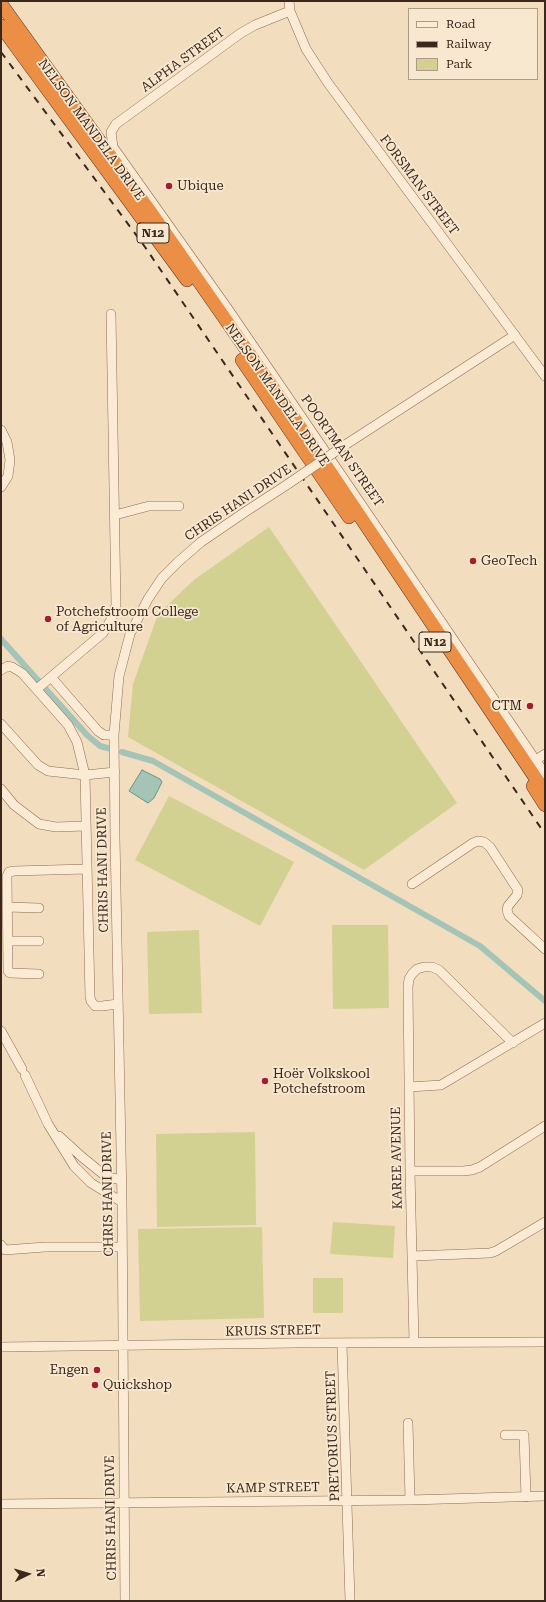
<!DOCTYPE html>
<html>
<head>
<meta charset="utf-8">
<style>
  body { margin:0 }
  #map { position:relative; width:546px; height:1602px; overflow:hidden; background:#f2ddbf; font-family:"Roboto Serif",serif }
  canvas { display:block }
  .frame { position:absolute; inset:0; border:2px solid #3b271c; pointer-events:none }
  .legend { position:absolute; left:408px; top:8px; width:130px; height:72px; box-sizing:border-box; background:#f9e8d0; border:1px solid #ad9b88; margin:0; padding:5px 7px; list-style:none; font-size:12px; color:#3b271c }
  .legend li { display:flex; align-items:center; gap:8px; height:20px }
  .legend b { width:20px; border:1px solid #ad9b88 }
  .north { position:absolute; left:8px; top:1554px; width:40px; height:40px; -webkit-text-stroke:3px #f9e8d0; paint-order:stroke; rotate:85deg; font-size:11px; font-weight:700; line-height:16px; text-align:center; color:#3b271c }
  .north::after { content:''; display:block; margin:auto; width:14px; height:18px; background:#3b271c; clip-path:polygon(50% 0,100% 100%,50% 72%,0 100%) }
</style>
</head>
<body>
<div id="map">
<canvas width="546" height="1602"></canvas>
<div class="frame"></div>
<ul class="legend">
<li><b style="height:5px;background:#fcebd4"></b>Road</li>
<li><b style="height:5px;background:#3b271c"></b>Railway</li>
<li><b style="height:11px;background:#d2d192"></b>Park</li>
</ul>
<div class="north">N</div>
</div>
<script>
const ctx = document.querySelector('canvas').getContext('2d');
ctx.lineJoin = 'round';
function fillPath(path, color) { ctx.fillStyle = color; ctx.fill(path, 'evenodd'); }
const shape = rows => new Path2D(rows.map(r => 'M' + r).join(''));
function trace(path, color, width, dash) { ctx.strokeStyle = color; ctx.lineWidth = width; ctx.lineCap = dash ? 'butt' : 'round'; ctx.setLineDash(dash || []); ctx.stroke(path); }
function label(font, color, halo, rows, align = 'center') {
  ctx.font = font + ' "Roboto Serif",serif'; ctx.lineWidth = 3.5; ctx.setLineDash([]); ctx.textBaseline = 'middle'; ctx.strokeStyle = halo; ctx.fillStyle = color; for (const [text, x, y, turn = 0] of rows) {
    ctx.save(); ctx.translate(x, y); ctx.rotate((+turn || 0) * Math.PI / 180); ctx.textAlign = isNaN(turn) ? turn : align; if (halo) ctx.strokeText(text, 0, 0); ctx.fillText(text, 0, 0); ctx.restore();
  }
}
fillPath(shape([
  [269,527,457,803,364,870,128,737,133,684,158,614,195,579],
  [169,796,294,862,260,926,135,860],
  [332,925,388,925,389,1008,333,1009],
  [199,930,202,1013,149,1014,147,932],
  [255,1132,256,1225,157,1227,156,1134],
  [333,1222,395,1226,393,1258,330,1254],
  [262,1227,264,1318,140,1321,138,1229],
  [343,1278,343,1313,313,1313,313,1278]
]), '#d2d192');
const water = shape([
  [142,770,160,779,162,782,154,798,148,803,129,791,142,770]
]);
fillPath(water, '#a3c4b6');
trace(water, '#699383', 1);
trace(shape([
  [1,639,87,735,100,746,111,749],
  [122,752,153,761,480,946,545,1001]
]), '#a3c4b6', 6);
const minor = shape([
  [289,1,290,11,306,49,328,83,545,376],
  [290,11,255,25,241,33,116,124,111,132,113,147,228,309,545,774],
  [111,314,116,605,112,618,103,633,51,677,98,731,104,735,114,735],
  [1,430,7,442,10,460,8,476,1,487],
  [345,445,515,335],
  [115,515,149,506,179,506],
  [1,670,8,666,12,667,22,673,68,725,77,742,85,775,90,997,91,1001,95,1006,102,1006,118,1004],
  [37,689,51,677],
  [1,724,38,765,48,771,85,775,115,772],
  [536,760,545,754],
  [1,789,14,805,39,824,56,827,85,826],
  [412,884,473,843,478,841,484,842,490,847,518,890,517,895,508,906,507,910,509,916,545,949],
  [7,907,39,908],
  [8,941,39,941],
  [39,974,10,973,8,971,7,876,9,872,14,871,86,869],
  [1,1031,22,1069],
  [25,1075,48,1124,74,1166,91,1183,122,1202],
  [409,1087,441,1085,545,1023],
  [59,1136,82,1157,103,1174,112,1178,122,1180],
  [410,1171,463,1171,472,1170,480,1167,545,1126],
  [1,1245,5,1250,45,1247,122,1247],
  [413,1256,490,1253,496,1251,545,1222],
  [414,1342,410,1171,408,987,409,979,412,974,417,969,424,967,432,967,439,970,513,1043],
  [342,1343,350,1601],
  [1,1347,296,1343,545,1342],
  [408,1423,410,1500],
  [505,1435,524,1435,526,1497],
  [1,1504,410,1500,545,1496],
  [125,1601,122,1202,115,837,114,735,119,676,130,634,148,599,162,578,178,562,201,542,245,512,288,484]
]);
const highway = shape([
  [1,4,152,214,292,415,545,792],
  [1,26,187,280],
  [242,360,349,517],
  [533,786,545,805]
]);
trace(minor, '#8d6c55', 10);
trace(highway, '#5a3b2a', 14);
trace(minor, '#fcebd4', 9);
trace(highway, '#eb8f47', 13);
trace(shape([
  [1,52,145,247,545,834]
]), '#3b271c', 2, [7, 7]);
const minorBridge = shape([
  [288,484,345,445]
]);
trace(minorBridge, '#8d6c55', 10, []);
trace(minorBridge, '#fcebd4', 9);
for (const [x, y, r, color] of [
  [169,186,4,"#a31f30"],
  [473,561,4,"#a31f30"],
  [48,619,4,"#a31f30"],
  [530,706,4,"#a31f30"],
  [265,1081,4,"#a31f30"],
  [97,1370,4,"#a31f30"],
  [95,1385,4,"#a31f30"]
]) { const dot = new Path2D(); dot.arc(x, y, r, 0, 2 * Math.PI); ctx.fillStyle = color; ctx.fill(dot); trace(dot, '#f9e8d0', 1.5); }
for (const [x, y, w] of [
  [153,233,32],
  [435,642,32]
]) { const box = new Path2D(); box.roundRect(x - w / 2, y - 10, w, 20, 3); ctx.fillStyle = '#f9e8d0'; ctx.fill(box); trace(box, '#3b271c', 1); }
label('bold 12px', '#3b271c', null, [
  ["N12",153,233],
  ["N12",435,642]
]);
label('13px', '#3b271c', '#f9e8d0', [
  ["ALPHA STREET",183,60,-36],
  ["NELSON MANDELA DRIVE",91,130,54],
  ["FORSMAN STREET",419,185,53],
  ["NELSON MANDELA DRIVE",277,395,55],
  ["POORTMAN STREET",342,451,55],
  ["CHRIS HANI DRIVE",238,503,-34],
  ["CHRIS HANI DRIVE",103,870,-91],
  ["KAREE AVENUE",397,1158,-91],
  ["CHRIS HANI DRIVE",108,1194,-91],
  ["KRUIS STREET",273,1331,-1],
  ["PRETORIUS STREET",333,1436,-92],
  ["KAMP STREET",273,1488,-1],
  ["CHRIS HANI DRIVE",111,1518,-91]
]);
label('13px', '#3b271c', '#f9e8d0', [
  ["Ubique",177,186],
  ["GeoTech",481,561],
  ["Potchefstroom College",56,612],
  ["of Agriculture",56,627],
  ["CTM",522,706,"right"],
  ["Hoër Volkskool",273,1074],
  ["Potchefstroom",273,1089],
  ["Engen",89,1370,"right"],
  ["Quickshop",103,1385]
], 'left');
</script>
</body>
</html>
